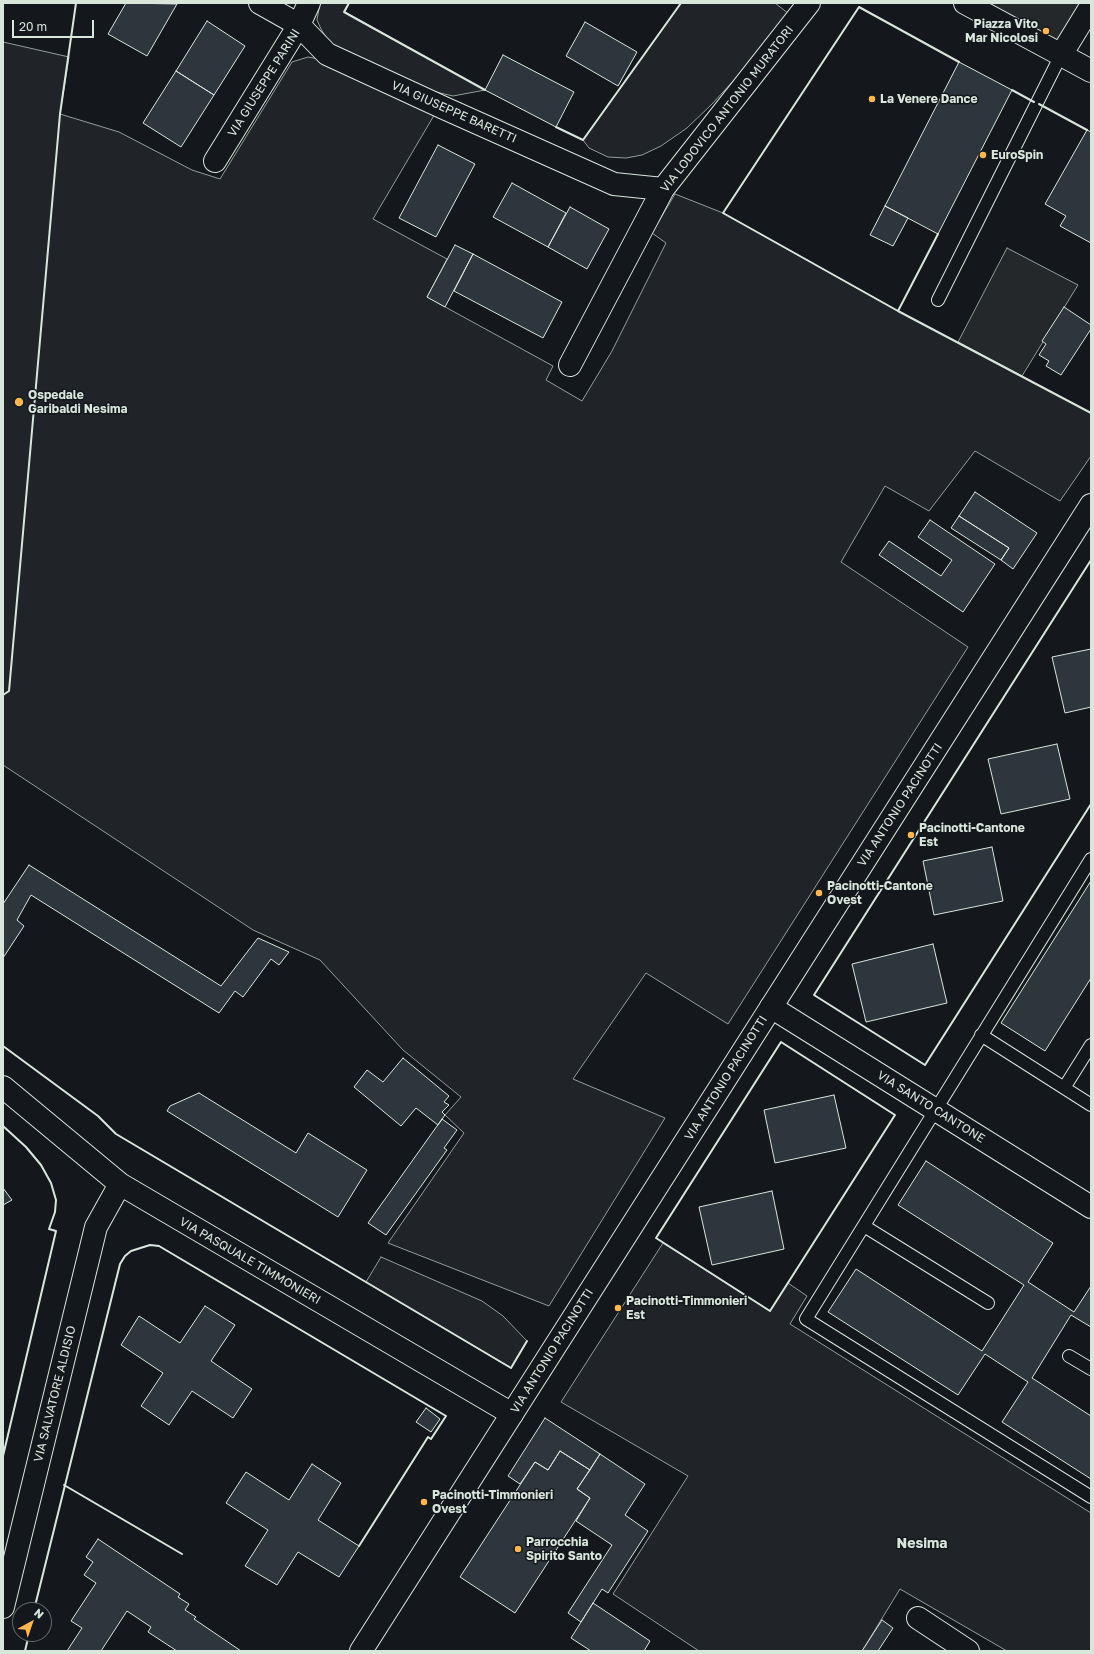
<!DOCTYPE html>
<html>
<head>
<meta charset="utf-8">
<style>
  body { margin:0 }
  #map { position:relative; width:1094px; height:1654px; overflow:hidden; background:#14181c; font-family:"Golos Text",sans-serif }
  canvas { display:block }
  .frame { position:absolute; inset:0; border:4px solid #d8e6dc; pointer-events:none }
  .north { position:absolute; left:12px; top:1602px; width:40px; height:40px; box-sizing:border-box; background:#14181c; border:1px solid #626a69; border-radius:50%; rotate:40deg; font-size:11px; font-weight:700; line-height:16px; text-align:center; color:#d8e6dc }
  .north::after { content:''; display:block; margin:auto; width:14px; height:18px; background:#ffb74d; clip-path:polygon(50% 0,100% 100%,50% 72%,0 100%) }
  .scale { position:absolute; left:12px; top:20px; width:82px; height:18px; box-sizing:border-box; border:2px solid #d8e6dc; border-top:0; padding-left:5px; font-size:12px; line-height:14px; white-space:nowrap; color:#d8e6dc; -webkit-text-stroke:3px #14181c; paint-order:stroke }
</style>
</head>
<body>
<div id="map">
<canvas width="1094" height="1654"></canvas>
<div class="frame"></div>
<div class="north">N</div>
<div class="scale">20 m</div>
</div>
<script>
const ctx = document.querySelector('canvas').getContext('2d');
ctx.lineJoin = 'round';
function fillPath(path, color) { ctx.fillStyle = color; ctx.fill(path, 'evenodd'); }
const shape = rows => new Path2D(rows.map(r => 'M' + r).join(''));
function trace(path, color, width, dash) { ctx.strokeStyle = color; ctx.lineWidth = width; ctx.lineCap = dash ? 'butt' : 'round'; ctx.setLineDash(dash || []); ctx.stroke(path); }
function label(font, color, halo, rows, align = 'center') {
  ctx.font = font + ' "Golos Text",sans-serif'; ctx.lineWidth = 3; ctx.setLineDash([]); ctx.textBaseline = 'middle'; ctx.strokeStyle = halo; ctx.fillStyle = color; for (const [text, x, y, turn = 0] of rows) {
    ctx.save(); ctx.translate(x, y); ctx.rotate((+turn || 0) * Math.PI / 180); ctx.textAlign = isNaN(turn) ? turn : align; if (halo) ctx.strokeText(text, 0, 0); ctx.fillText(text, 0, 0); ctx.restore();
  }
}
const green = shape([
  [320,3,349,3,345,12,485,90,453,96,436,92,341,50,329,42,321,29,317,20,320,3],
  [681,3,775,3,789,14,745,68,712,104,687,128,661,146,642,155,626,158,608,157,589,148,583,140,681,3],
  [3,42,69,57,60,114,119,132,192,170,220,179,292,62,308,57,324,60,436,112,373,219,447,259,427,297,553,366,546,380,582,401,612,351,666,243,652,233,675,194,723,213,898,311,1091,413,1091,456,1060,501,975,451,929,511,885,486,841,562,968,647,728,1024,646,973,573,1079,665,1118,549,1306,388,1243,464,1133,445,1115,461,1097,403,1050,320,960,253,930,3,765,3,42],
  [663,1243,770,1311,788,1283,807,1296,790,1324,1091,1513,1091,1651,1007,1651,900,1589,862,1651,699,1651,613,1594,688,1476,561,1402,663,1243],
  [381,1257,482,1301,503,1316,527,1341,511,1368,366,1282,381,1257]
]);
fillPath(green, '#202428');
trace(green, '#939e99', 1);
const parking = shape([
  [965,3,1091,3,1061,55,965,3],
  [1007,248,1078,285,1022,376,958,342,1007,248]
]);
fillPath(parking, '#24282b');
trace(parking, '#939e99', 1);
const building = shape([
  [126,3,177,4,147,56,108,34,126,3],
  [207,21,245,46,214,95,176,71,207,21],
  [585,22,637,52,618,86,566,56,585,22],
  [503,55,574,92,556,127,485,90,503,55],
  [959,62,1012,90,938,234,885,206,959,62],
  [176,71,214,95,181,147,143,123,176,71],
  [1087,130,1091,132,1091,243,1060,226,1066,216,1045,204,1087,130],
  [438,145,475,164,436,237,399,218,438,145],
  [512,183,566,213,548,247,493,217,512,183],
  [885,206,908,218,893,246,870,235,885,206],
  [570,207,609,229,587,269,548,247,570,207],
  [455,245,473,254,445,307,427,297,455,245],
  [473,254,562,302,543,338,454,291,473,254],
  [1064,307,1091,325,1091,329,1061,375,1046,366,1049,361,1039,355,1046,344,1042,341,1064,307],
  [975,492,1037,533,1013,569,1001,560,1009,548,959,516,975,492],
  [959,516,1009,548,1001,560,951,528,959,516],
  [930,520,995,564,963,612,879,555,889,541,941,576,952,560,918,537,930,520],
  [1091,649,1091,707,1065,713,1052,657,1091,649],
  [1057,744,1070,799,1001,814,988,759,1057,744],
  [992,847,1003,901,934,915,923,861,992,847],
  [29,865,221,986,258,938,289,952,279,965,271,959,243,997,235,991,219,1013,31,895,17,920,24,926,3,958,3,904,29,865],
  [1091,881,1091,978,1045,1051,1001,1023,1091,881],
  [933,944,947,1003,866,1022,852,964,933,944],
  [403,1058,449,1096,444,1102,449,1105,442,1112,445,1115,438,1125,416,1108,401,1126,354,1087,367,1070,383,1082,403,1058],
  [199,1093,296,1153,308,1133,367,1170,338,1217,167,1111,170,1106,199,1093],
  [834,1095,846,1148,775,1163,764,1110,834,1095],
  [442,1119,457,1130,444,1148,447,1150,386,1235,368,1223,442,1119],
  [926,1161,1053,1243,1028,1282,1074,1312,1091,1286,1091,1327,1071,1315,1032,1378,1091,1416,1091,1479,1002,1422,1028,1382,985,1354,958,1395,828,1312,856,1269,982,1351,1024,1285,898,1205,926,1161],
  [3,1188,12,1200,3,1205,3,1188],
  [772,1191,784,1249,712,1265,699,1207,772,1191],
  [205,1306,235,1325,211,1361,252,1389,233,1418,192,1391,169,1425,141,1406,163,1373,121,1345,139,1316,180,1343,205,1306],
  [426,1408,440,1419,431,1432,416,1422,426,1408],
  [545,1418,600,1454,590,1470,560,1451,548,1470,535,1462,520,1484,508,1476,545,1418],
  [560,1451,590,1470,577,1489,590,1498,515,1613,460,1577,535,1462,548,1470,560,1451],
  [600,1454,645,1484,625,1515,648,1531,608,1593,602,1589,581,1622,568,1613,612,1545,576,1521,590,1498,577,1489,600,1454],
  [312,1464,341,1483,318,1520,359,1546,339,1577,298,1552,277,1585,245,1566,268,1530,226,1503,246,1472,289,1500,312,1464],
  [98,1539,180,1594,178,1597,189,1604,185,1610,196,1617,194,1619,241,1651,177,1651,148,1632,151,1627,127,1611,101,1651,67,1651,82,1628,71,1621,96,1583,84,1575,93,1562,86,1557,98,1539],
  [593,1603,650,1641,644,1651,591,1651,571,1638,593,1603],
  [882,1620,893,1628,878,1651,862,1651,882,1620]
]);
fillPath(building, '#2c363c');
trace(building, '#d8e6dc', 1);
const service = shape([
  [938,300,1061,55],
  [1091,859,806,1319,1091,1497],
  [981,1035,1091,1105],
  [1064,1088,1091,1045],
  [864,1226,988,1303],
  [1069,1356,1091,1369]
]);
const minor = shape([
  [260,3,299,25,327,54,444,108,614,184,663,189],
  [965,3,1091,71],
  [1061,55,1091,6],
  [215,161,299,25,309,3],
  [570,365,663,189,809,3],
  [771,1007,1091,1207],
  [3,1087,120,1184,512,1414],
  [3,1607,96,1227,120,1184],
  [918,1618,968,1651]
]);
const secondary = shape([
  [361,1651,1091,505]
]);
trace(service, '#d8e6dc', 14);
trace(minor, '#d8e6dc', 24);
trace(secondary, '#d8e6dc', 24);
trace(service, '#14181c', 12);
trace(minor, '#14181c', 22);
trace(secondary, '#14181c', 22);
trace(shape([
  [349,3,344,12,485,90],
  [959,62,859,7,723,213,898,311,1091,413],
  [1012,90,1034,102],
  [1039,104,1087,130],
  [556,127,583,140,681,3],
  [898,311,938,234],
  [1091,560,814,995,925,1065,1091,804],
  [3,695,9,691,60,114,76,3],
  [781,1042,895,1115,770,1311,656,1238,781,1042],
  [3,1046,98,1116,116,1134,511,1368,527,1341],
  [3,1126,26,1147,41,1165,51,1183,56,1200,55,1212,49,1229,56,1231,3,1456],
  [64,1485,182,1554],
  [34,1610,120,1264,125,1256,131,1251,150,1245,159,1246,446,1416,431,1439,428,1437,359,1546],
  [25,1651,29,1634]
]), '#d8e6dc', 2);
for (const [x, y, r, color] of [
  [1046,31,4,"#ffb74d"],
  [872,99,4,"#ffb74d"],
  [983,155,4,"#ffb74d"],
  [19,402,5,"#ffb74d"],
  [911,835,4,"#ffb74d"],
  [819,893,4,"#ffb74d"],
  [618,1308,4,"#ffb74d"],
  [424,1502,4,"#ffb74d"],
  [518,1549,4,"#ffb74d"]
]) { const dot = new Path2D(); dot.arc(x, y, r, 0, 2 * Math.PI); ctx.fillStyle = color; ctx.fill(dot); trace(dot, '#14181c', 1.5); }
label('bold 12px', '#d8e6dc', '#14181c', [
  ["Piazza Vito",1038,24,"right"],
  ["Mar Nicolosi",1038,38,"right"],
  ["La Venere Dance",880,99],
  ["EuroSpin",991,155],
  ["Ospedale",28,395],
  ["Garibaldi Nesima",28,409],
  ["Pacinotti-Cantone",919,828],
  ["Est",919,842],
  ["Pacinotti-Cantone",827,886],
  ["Ovest",827,900],
  ["Pacinotti-Timmonieri",626,1301],
  ["Est",626,1315],
  ["Pacinotti-Timmonieri",432,1495],
  ["Ovest",432,1509],
  ["Parrocchia",526,1542],
  ["Spirito Santo",526,1556]
], 'left');
label('12px', '#d8e6dc', '#14181c', [
  ["VIA GIUSEPPE PARINI",264,83,-58],
  ["VIA LODOVICO ANTONIO MURATORI",727,109,-52],
  ["VIA GIUSEPPE BARETTI",454,112,24],
  ["VIA ANTONIO PACINOTTI",900,805,-57],
  ["VIA ANTONIO PACINOTTI",726,1078,-58],
  ["VIA SANTO CANTONE",931,1107,32],
  ["VIA PASQUALE TIMMONIERI",250,1261,30],
  ["VIA ANTONIO PACINOTTI",552,1351,-58],
  ["VIA SALVATORE ALDISIO",55,1394,-76]
]);
label('bold 14px', '#d8e6dc', '#14181c', [
  ["Nesima",922,1544]
]);
</script>
</body>
</html>
